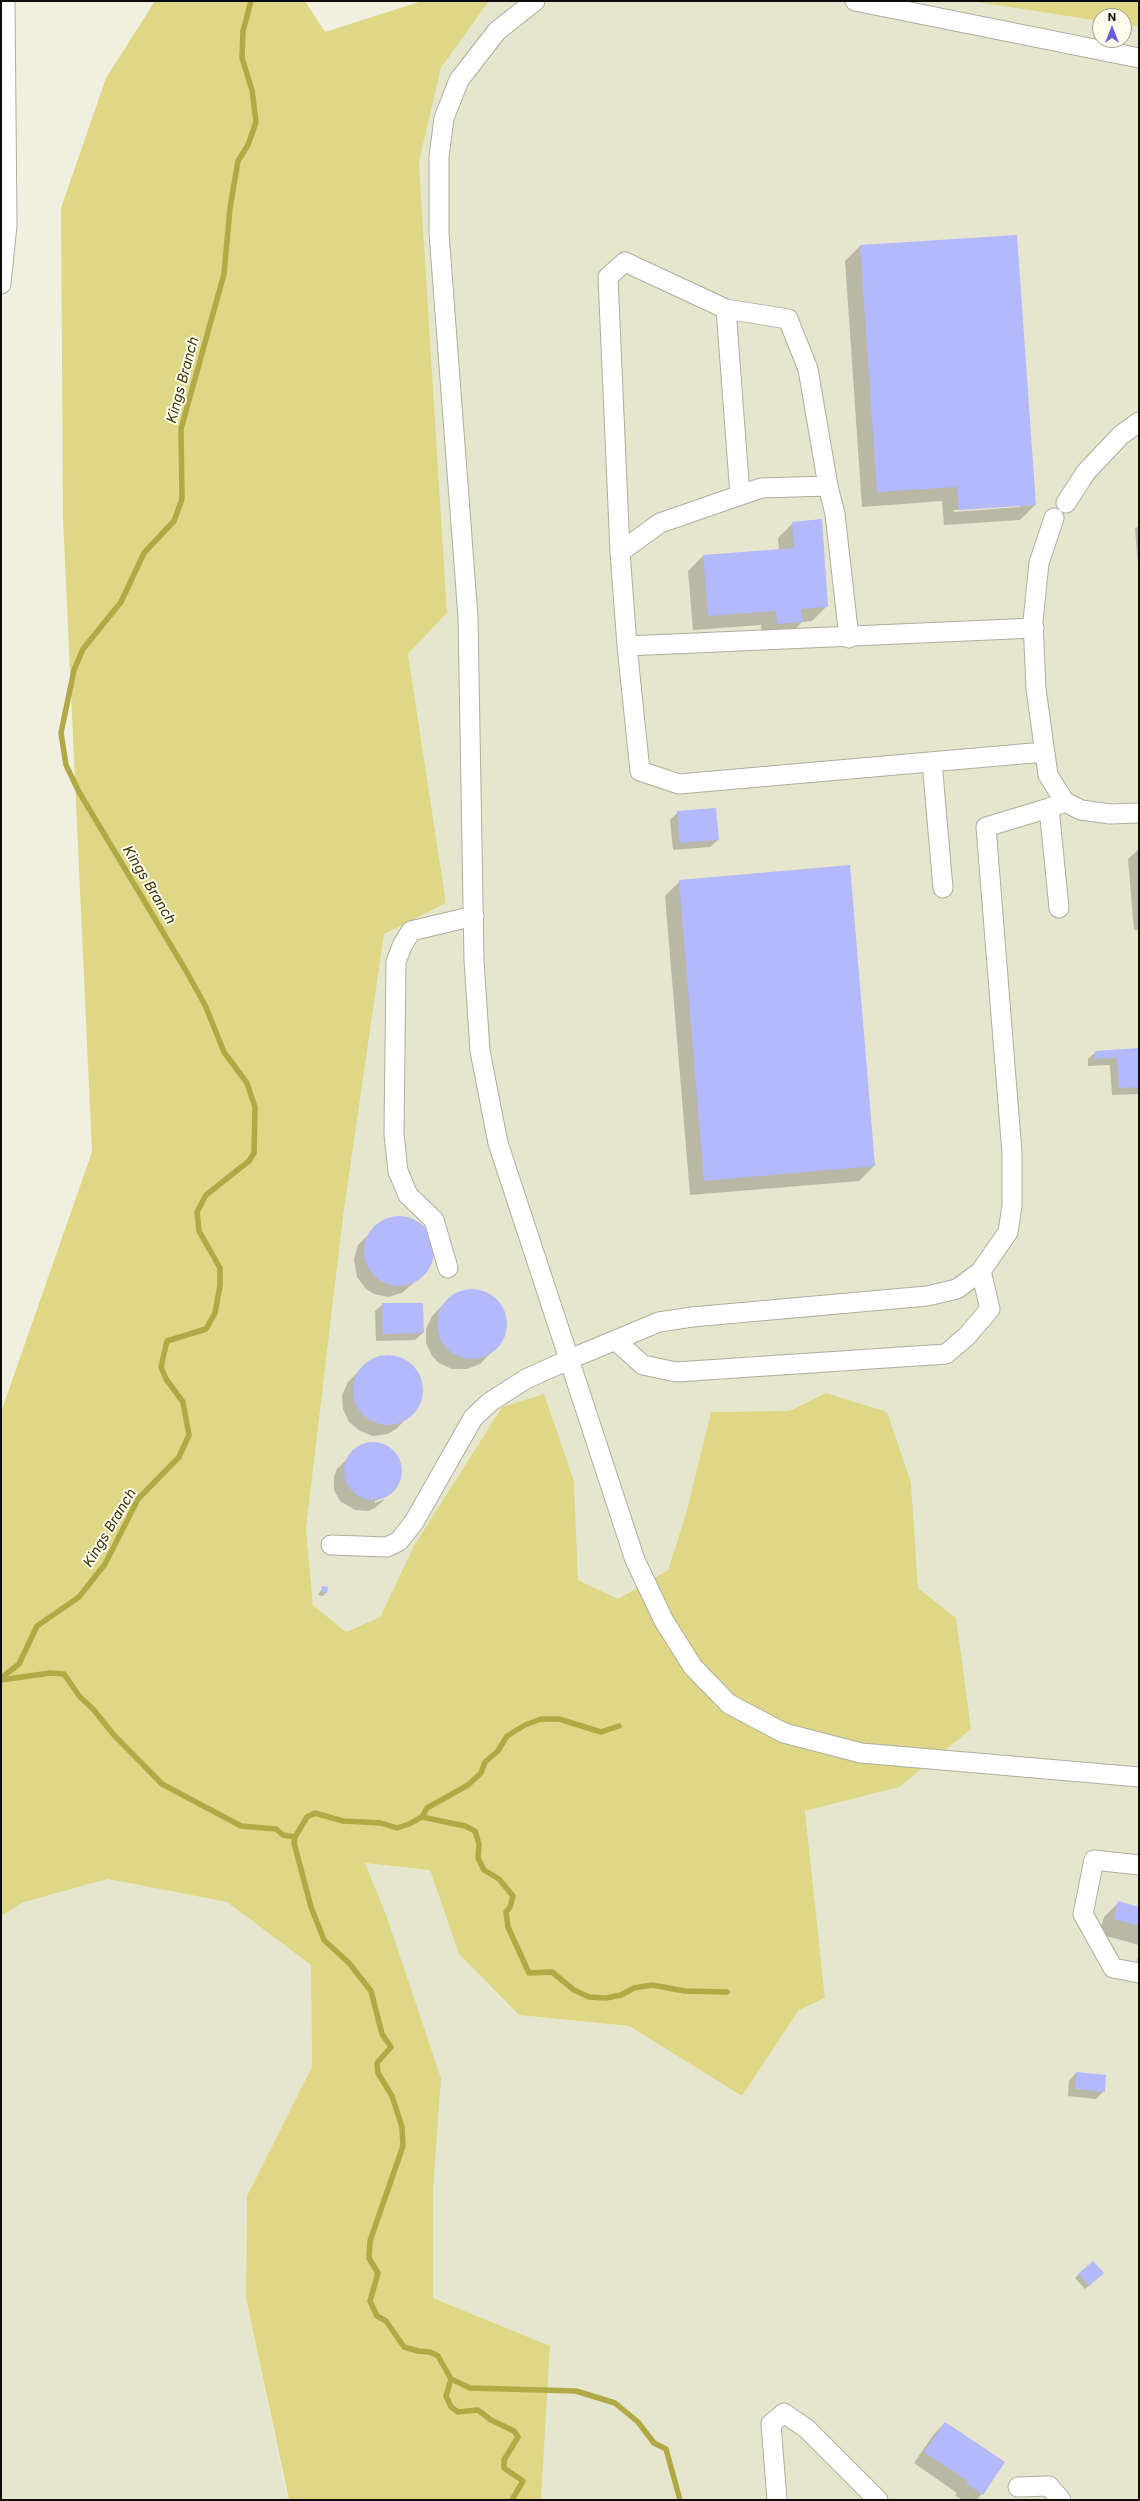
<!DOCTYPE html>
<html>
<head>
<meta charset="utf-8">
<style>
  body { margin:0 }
  #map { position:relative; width:1140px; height:2501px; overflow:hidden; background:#f1f0e0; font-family:Inter,sans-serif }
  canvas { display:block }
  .frame { position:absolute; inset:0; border:2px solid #0d0c08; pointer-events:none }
  .north { position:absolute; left:1092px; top:8px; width:40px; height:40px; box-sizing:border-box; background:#fefded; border:1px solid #9e9d91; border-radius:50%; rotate:0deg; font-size:11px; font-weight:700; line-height:16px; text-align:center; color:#0d0c08 }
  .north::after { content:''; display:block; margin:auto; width:14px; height:18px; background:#665ed7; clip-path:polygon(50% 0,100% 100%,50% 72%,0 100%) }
</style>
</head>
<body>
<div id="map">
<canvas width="1140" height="2501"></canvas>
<div class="frame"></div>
<div class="north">N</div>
</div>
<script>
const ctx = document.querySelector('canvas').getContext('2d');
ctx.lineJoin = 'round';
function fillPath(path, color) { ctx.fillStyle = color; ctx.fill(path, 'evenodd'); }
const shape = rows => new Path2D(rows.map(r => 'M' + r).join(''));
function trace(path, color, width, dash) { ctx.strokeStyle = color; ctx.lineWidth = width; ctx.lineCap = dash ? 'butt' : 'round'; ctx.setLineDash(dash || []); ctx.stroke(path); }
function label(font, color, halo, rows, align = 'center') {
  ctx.font = font + ' Inter,sans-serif'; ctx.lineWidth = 4; ctx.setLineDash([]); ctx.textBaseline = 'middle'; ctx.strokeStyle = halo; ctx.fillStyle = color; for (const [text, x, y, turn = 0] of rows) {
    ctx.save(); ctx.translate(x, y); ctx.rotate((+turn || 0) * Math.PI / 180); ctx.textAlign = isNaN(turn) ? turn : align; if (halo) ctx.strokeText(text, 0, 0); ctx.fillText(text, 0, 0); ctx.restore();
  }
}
fillPath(shape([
  [489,1,970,1,1100,21,1100,40,1124,40,1124,24,1139,27,1139,2500,541,2500,550,2346,433,2298,433,2189,385,1912,365,1863,430,1870,459,1954,519,2015,629,2026,742,2096,799,2010,825,1998,805,1811,899,1787,956,1618,918,1588,911,1483,826,1393,789,1411,711,1412,686,1514,668,1570,618,1599,578,1580,574,1481,502,1407,415,1544,380,1617,346,1632,313,1605,306,1529,343,1217,384,934,446,903,408,654,447,613,419,162,441,68],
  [108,1879,227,1902,311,1965,312,2067,247,2196,246,2298,288,2500,1,2500,1,1916,24,1902]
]), '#e6e6ce');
fillPath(shape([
  [155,1,305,1,325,32,422,1,489,1,441,68,419,162,447,613,408,654,446,903,384,934,343,1217,306,1529,313,1605,346,1632,380,1617,415,1544,502,1407,544,1394,574,1481,578,1580,618,1599,668,1570,686,1514,711,1412,789,1411,826,1393,887,1412,911,1483,918,1588,956,1618,971,1729,899,1787,805,1811,825,1998,799,2010,742,2096,629,2026,519,2015,459,1954,430,1870,365,1863,385,1912,441,2078,433,2189,433,2298,550,2346,541,2500,289,2500,246,2298,247,2196,312,2067,311,1965,227,1902,108,1879,24,1902,1,1916,1,1412,92,1152,63,518,61,208,106,78],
  [970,1,1139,1,1139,27,1124,24,1124,16,1100,16,1100,21]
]), '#ddd786');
fillPath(shape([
  [1016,236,1035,505,1020,520,944,525,942,501,862,507,845,261,860,246],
  [1020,505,1020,507,954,512,954,510],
  [793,523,827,606,812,621,802,622,787,637,762,639,761,625,693,630,688,571,703,556,779,550,778,538],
  [1139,525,1139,575,1135,529],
  [678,812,718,840,710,847,673,850,670,820],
  [1139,849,1139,930,1134,930,1128,859],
  [680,881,874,1166,859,1181,690,1195,665,896],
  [1139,1049,1139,1092,1137,1094,1112,1095,1110,1065,1088,1066,1088,1059,1096,1052],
  [394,1217,408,1218,421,1225,430,1236,433,1250,431,1264,425,1273,402,1293,388,1297,374,1294,366,1289,357,1277,354,1259,358,1245,380,1223],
  [477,1290,490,1295,501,1305,505,1314,506,1328,501,1342,480,1364,467,1369,452,1369,439,1363,432,1356,426,1343,426,1329,432,1316,454,1294,463,1291],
  [383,1304,423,1333,415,1340,376,1341,375,1311],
  [379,1356,394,1356,407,1361,417,1371,422,1384,422,1394,418,1407,396,1429,388,1434,373,1436,360,1431,349,1422,343,1409,342,1395,348,1382,355,1375,366,1363],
  [370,1443,378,1443,390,1448,396,1454,401,1466,401,1475,397,1487,388,1496,375,1501,375,1503,385,1499,375,1508,368,1511,355,1510,340,1501,334,1490,334,1477,337,1469,358,1448],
  [323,1587,326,1593,323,1596,318,1595],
  [1119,1902,1139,1908,1139,1945,1099,1934,1104,1917],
  [1139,1953,1139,1974,1134,1972],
  [1076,2073,1104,2091,1096,2099,1068,2096,1069,2081],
  [1079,2274,1099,2277,1085,2289,1075,2278],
  [945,2423,1004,2463,977,2500,962,2500,955,2495,957,2493,914,2463,934,2434]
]), '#0003');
trace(shape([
  [1,1678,19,1664,37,1626,79,1597,105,1564,138,1499,179,1457,189,1435,183,1402,166,1379,161,1367,167,1341,206,1329,215,1313,220,1286,220,1268,199,1231,197,1212,206,1195,249,1161,254,1153,255,1107,247,1083,224,1052,205,1005,185,969,79,792,66,765,61,733,74,670,83,649,121,602,144,553,174,521,182,499,181,429,224,274,230,208,238,161,248,145,256,122,252,90,242,58,243,31,251,1],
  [1,1680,50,1673,64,1674,80,1697,93,1709,113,1734,162,1784,241,1826,276,1829,283,1835,295,1837],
  [619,1726,601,1732,559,1719,541,1719,525,1725,507,1736,498,1751,485,1762,481,1773,468,1785,427,1808,422,1817,409,1824,397,1828,381,1823,343,1821,315,1813,307,1817,295,1837,294,1843,311,1907,324,1940,349,1963,371,1991,382,2034,391,2047,377,2063,378,2073,392,2096,402,2127,403,2146,370,2241,369,2258,378,2273,370,2301,377,2316,386,2321,404,2347,418,2351,430,2352,438,2356,451,2379,470,2388,576,2391,615,2403,638,2422,654,2443,666,2449,680,2500],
  [422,1817,465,1826,475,1831,479,1844,478,1858,484,1870,499,1879,513,1896,510,1907,506,1912,508,1927,529,1973,552,1972,574,1990,589,1997,606,1998,621,1995,634,1988,652,1985,685,1991,727,1992],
  [451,2379,446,2396,451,2407,458,2412,478,2410,491,2420,514,2431,518,2437,504,2460,504,2468,523,2481,512,2500]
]), '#b0a945', 5.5);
fillPath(shape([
  [1017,235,1036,505,959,510,957,487,877,492,860,245],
  [822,519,828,607,801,609,803,622,777,624,776,611,708,616,703,555,794,548,792,522],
  [716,808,719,840,680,843,677,811],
  [850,865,875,1166,704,1181,679,880],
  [1139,1048,1139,1087,1119,1088,1117,1058,1094,1059,1095,1051],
  '364 1251a35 35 0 1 1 70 0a35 35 0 1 1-70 0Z',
  '437 1324a35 35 0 1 1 70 0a35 35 0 1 1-70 0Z',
  [382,1303,423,1303,424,1333,383,1334],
  '353 1390a35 35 0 1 1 70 0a35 35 0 1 1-70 0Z',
  '344 1471a29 29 0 1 1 58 0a29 29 0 1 1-58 0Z',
  [322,1586,328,1587,327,1593,321,1592],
  [1118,1901,1139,1907,1139,1926,1114,1919],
  [1076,2072,1106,2075,1105,2092,1075,2089],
  [1093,2261,1104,2273,1089,2286,1078,2274],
  [945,2422,1005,2462,983,2495,966,2483,968,2481,924,2452]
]), '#b4b8fd');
const minor = shape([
  [535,1,497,31,459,80,444,118,439,157,439,233,468,617,474,960,480,1051,498,1143,635,1560,664,1621,693,1667,729,1704,784,1733,861,1753,1139,1777],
  [855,1,1139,58],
  [1,284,7,225,5,1],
  [740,495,726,309,788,319,808,369,828,486],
  [1066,503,1086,472,1121,435,1139,422],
  [1054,518,1039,563,1033,621,1036,689,1048,775,1065,802,1081,810,1110,814,1139,813],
  [620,552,608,277,625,262,726,309],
  [1034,628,627,646,640,771,679,784,1044,752],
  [627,646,620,552,660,523,761,488,828,486,835,514,849,638],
  [932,762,943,888],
  [1049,808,1059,908],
  [448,1268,434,1220,408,1195,398,1171,394,1134,396,962,402,946,411,931,474,916],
  [615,1340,643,1365,676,1372,946,1354,967,1336,990,1309,981,1271],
  [331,1545,387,1547,399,1541,414,1522,473,1418,490,1402,526,1379,570,1359,659,1322,692,1317,927,1296,957,1289,981,1271,1008,1232,1012,1206,1012,1153,986,827,1049,808,1065,802],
  [1139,1865,1094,1860,1083,1914,1113,1968,1139,1973],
  [1018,2487,1049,2486,1061,2500],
  [777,2500,771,2424,784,2413,807,2429,878,2500]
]);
trace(minor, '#aeae9f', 21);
trace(minor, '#fff', 19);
label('italic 14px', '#333004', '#fefded', [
  ["Kings Branch",183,380,-75],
  ["Kings Branch",149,885,59],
  ["Kings Branch",110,1528,-59]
]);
</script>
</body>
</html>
